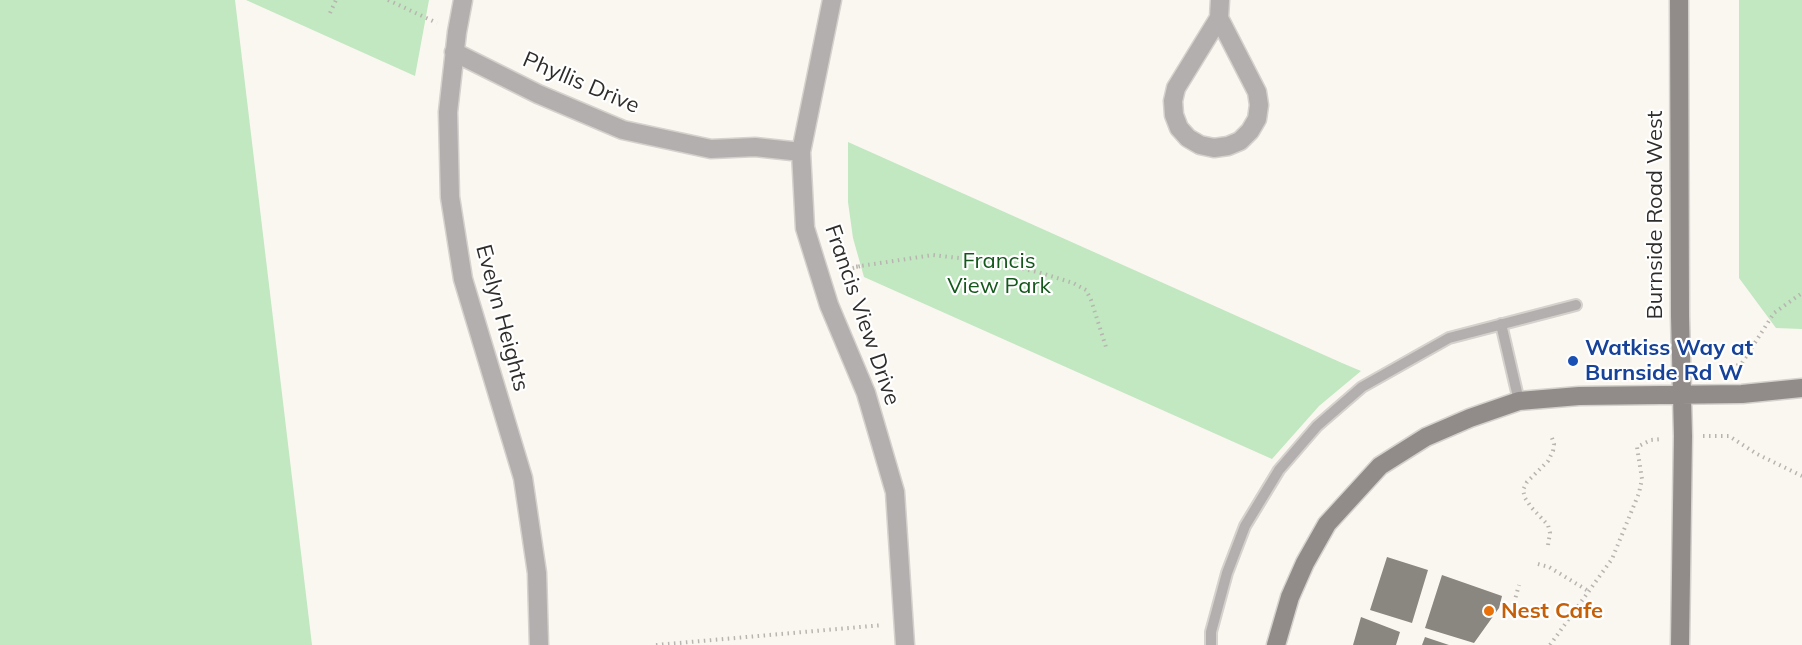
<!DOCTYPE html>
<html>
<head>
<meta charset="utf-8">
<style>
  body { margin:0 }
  canvas { display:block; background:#faf6f0 }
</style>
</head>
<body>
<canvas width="1802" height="645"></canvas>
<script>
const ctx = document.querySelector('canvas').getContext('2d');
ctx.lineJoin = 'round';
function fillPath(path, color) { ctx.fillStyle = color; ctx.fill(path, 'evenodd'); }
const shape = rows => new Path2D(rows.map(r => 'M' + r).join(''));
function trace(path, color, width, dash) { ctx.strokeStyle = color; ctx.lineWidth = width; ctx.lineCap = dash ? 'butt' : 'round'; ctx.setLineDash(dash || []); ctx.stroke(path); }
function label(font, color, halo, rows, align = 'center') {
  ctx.font = font + ' Mulish,sans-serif'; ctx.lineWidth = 4.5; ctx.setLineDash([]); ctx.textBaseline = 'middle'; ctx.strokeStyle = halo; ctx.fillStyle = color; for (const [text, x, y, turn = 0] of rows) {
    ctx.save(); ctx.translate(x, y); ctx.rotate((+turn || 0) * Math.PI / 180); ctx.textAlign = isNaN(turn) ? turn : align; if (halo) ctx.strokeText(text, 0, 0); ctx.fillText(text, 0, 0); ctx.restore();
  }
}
fillPath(shape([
  [0,0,235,0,312,645,0,645],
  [246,0,429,0,415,76],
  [1739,0,1802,0,1802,329,1776,328,1739,278],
  [848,142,1342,363,1361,371,1319,406,1272,459,864,277,853,238,848,202]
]), '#c1e8c0');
fillPath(shape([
  [1387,557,1428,570,1412,623,1370,610],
  [1442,575,1502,596,1499,608,1474,643,1425,628],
  [1361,617,1400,632,1396,645,1353,645],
  [1425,637,1449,645,1422,645]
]), '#8a8781');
const lane = shape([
  [1501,324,1519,401],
  [1211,645,1211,632,1227,573,1245,526,1279,470,1317,426,1362,387,1449,338,1576,305]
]);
const street = shape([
  [463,0,457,32,448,112,450,197,463,279,523,478,537,573,539,645],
  [832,0,801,152,805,228,829,305,866,393,895,492,905,645],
  [1219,18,1257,92,1259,105,1257,119,1250,131,1240,141,1228,146,1214,148,1200,145,1188,138,1179,128,1174,115,1173,101,1176,88,1219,18,1220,0],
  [454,52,538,94,623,130,711,149,755,147,801,152]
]);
const secondary = shape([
  [1679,0,1680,316,1683,436,1680,645],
  [1276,645,1290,597,1305,563,1327,524,1380,466,1426,437,1470,418,1519,401,1579,396,1742,394,1802,388]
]);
trace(lane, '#d5d2cd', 14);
trace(street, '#d5d2cd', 21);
trace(secondary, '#d5d2cd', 21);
trace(shape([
  [388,0,437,23],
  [330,13,336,0],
  [841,271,861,266,854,267,933,255,984,261,1038,272,1073,283,1086,290,1091,300,1106,347],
  [1726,371,1742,363,1774,313,1802,293],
  [1703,436,1729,436,1757,454,1802,476],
  [1548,545,1550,533,1548,525,1531,507,1525,498,1523,490,1527,482,1548,461,1553,451,1554,444,1552,438],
  [1538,564,1549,567,1590,592],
  [1514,603,1519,585],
  [656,645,883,625],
  [1550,645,1612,559,1639,493,1642,479,1637,447,1651,440,1662,439]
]), '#b8b5b0', 4, [1.5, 4.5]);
trace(lane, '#b2afae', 10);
trace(street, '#b2afae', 18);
trace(secondary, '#918c8a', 18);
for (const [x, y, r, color] of [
  [1573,361,6,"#1a4fb4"],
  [1489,611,6,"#e8710a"]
]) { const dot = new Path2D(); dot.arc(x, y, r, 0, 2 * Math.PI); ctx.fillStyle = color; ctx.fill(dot); trace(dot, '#fff', 2); }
label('22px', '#2f2d2b', '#fff', [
  ["Phyllis Drive",581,83,23],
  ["Burnside Road West",1655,215,-90],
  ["Francis View Drive",862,315,71],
  ["Evelyn Heights",502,318,75]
]);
label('22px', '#15581c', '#fff', [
  ["Francis",999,261],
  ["View Park",999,286]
]);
label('bold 22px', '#164399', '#fff', [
  ["Watkiss Way at",1585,348],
  ["Burnside Rd W",1585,373]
], 'left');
label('bold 22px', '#c56008', '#fff', [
  ["Nest Cafe",1501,611]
], 'left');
</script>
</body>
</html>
